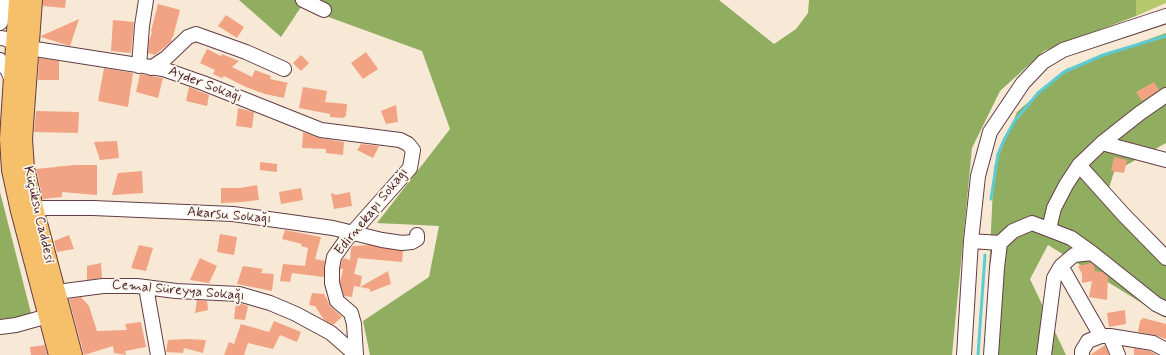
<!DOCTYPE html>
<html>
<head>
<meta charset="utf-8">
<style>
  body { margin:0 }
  canvas { display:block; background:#f7e9d5 }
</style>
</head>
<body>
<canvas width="1166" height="355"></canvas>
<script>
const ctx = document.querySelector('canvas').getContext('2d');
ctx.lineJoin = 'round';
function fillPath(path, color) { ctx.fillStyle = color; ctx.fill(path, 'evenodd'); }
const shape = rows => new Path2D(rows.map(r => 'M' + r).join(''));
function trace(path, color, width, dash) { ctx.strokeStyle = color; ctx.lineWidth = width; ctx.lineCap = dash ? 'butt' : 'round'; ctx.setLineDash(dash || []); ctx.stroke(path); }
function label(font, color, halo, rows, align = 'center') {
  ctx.font = font + ' Mynerve,sans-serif'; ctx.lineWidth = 3.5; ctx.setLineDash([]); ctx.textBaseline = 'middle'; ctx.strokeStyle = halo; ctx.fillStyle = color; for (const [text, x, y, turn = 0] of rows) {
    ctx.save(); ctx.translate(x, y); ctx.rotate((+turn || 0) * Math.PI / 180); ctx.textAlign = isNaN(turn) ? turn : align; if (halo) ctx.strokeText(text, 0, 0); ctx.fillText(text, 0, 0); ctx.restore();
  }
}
fillPath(shape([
  [1136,0,1166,0,1166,3,1136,16]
]), '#b5c96c');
fillPath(shape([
  [239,0,719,0,774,44,796,29,808,13,809,0,1136,0,1136,16,1044,51,1000,91,972,148,952,355,370,355,363,321,429,277,439,226,377,223,450,129,422,51,301,7,281,37],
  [1166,33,1166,143,1114,172,1105,201,1166,258,1166,318,1048,245,1030,279,1066,355,985,355,994,167,1017,112,1066,69],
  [0,192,32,317,0,319]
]), '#90ad60');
trace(shape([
  [991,199,998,154,1004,140,1014,122,1038,93,1064,72,1103,55,1166,36],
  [978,355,985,255]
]), '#5dcbd1', 3);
fillPath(shape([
  [43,0,66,0,65,8,43,6],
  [158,4,180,10,173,37,172,37,171,42,155,55,148,53,149,42,152,32,151,31],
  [226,15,244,27,237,38,218,26],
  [79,19,70,46,41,37,41,36],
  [113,20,134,22,131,53,111,51],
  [207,49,221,56,222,54,239,61,232,67,252,77,255,70,271,76,270,79,289,83,287,84,284,98,265,94,246,87,224,76,222,78,213,74,215,70,200,63],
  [366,52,378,69,363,79,351,63],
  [301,55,309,63,301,71,293,63],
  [39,58,59,61,59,80,38,80],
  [104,68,133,73,128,107,98,101],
  [140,74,163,78,158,98,136,92],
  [1154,82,1159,90,1142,101,1136,92],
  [189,87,209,95,207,106,186,101],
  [303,87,327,91,325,102,347,104,346,116,343,118,330,117,330,114,299,108],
  [396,105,398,122,386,124,381,111],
  [238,108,254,112,252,128,236,126],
  [36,111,79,112,78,133,34,132],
  [303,132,320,138,344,142,343,155,326,153,326,149,302,148],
  [117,141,119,158,100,160,94,142],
  [361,144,379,146,373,158,357,150],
  [1114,157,1127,160,1124,173,1111,171],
  [260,162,277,164,277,172,260,170],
  [74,165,97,165,97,195,62,192,62,197,43,199,36,169],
  [142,171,143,193,112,195,118,173],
  [257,185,259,200,242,202,221,203,221,188,240,188],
  [301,188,303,200,281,204,279,192],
  [350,192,352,206,334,209,331,193,336,195],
  [285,230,321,237,315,259,325,261,324,277,292,273,290,282,280,281,283,264,305,266,308,248,301,246,302,244,282,239],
  [220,234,237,237,234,255,217,252],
  [69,235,74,249,57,252,54,241],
  [139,245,153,248,146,271,131,268],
  [369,245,403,251,402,262,358,258,354,274,362,276,360,287,354,286,352,297,344,296,340,282,343,269,340,269,342,260,344,258,350,260,351,248,353,246],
  [200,258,217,266,209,283,190,280],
  [101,263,102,278,87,280,87,266],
  [1091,263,1094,265,1095,271,1102,272,1108,277,1107,300,1089,297,1092,281,1082,283,1082,274,1078,266],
  [243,266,263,269,261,273,274,274,272,291,237,284],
  [388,271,391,284,370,292,370,289,360,287],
  [312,293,324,294,331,307,342,317,333,325,324,320,315,306,309,305],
  [81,297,89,306,97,331,127,330,125,324,141,322,146,347,125,351,126,355,114,353,113,346,84,355,69,299],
  [197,300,207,301,208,310,195,313],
  [236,302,248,306,245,320,234,319],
  [1125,310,1126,324,1109,327,1107,313],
  [1143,318,1166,324,1166,339,1154,335,1138,332,1140,321],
  [274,321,301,332,297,342,280,335,273,349,248,343,244,355,224,355,229,342,234,344,241,324,269,332],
  [186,339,206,340,203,353,184,348,183,353,166,352,168,340],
  [45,345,47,355,31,355,30,347],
  [1105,345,1109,355,1090,355],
  [1134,348,1150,351,1157,355,1134,355]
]), '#f1a384');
const minor = shape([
  [303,0,324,10],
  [0,23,5,13,7,0],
  [0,38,7,39,16,46,163,69,203,83,321,130,400,140,408,144,413,150,410,168,346,240,334,257,332,268,332,283,337,301,351,313,354,324,356,355],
  [0,60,8,71,13,83],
  [139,66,142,26,146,0],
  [151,68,166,58,188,37,196,34,246,52,284,69],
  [1102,143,1166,160],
  [1079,165,1123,214,1166,258],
  [34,208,93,208,233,214,333,228,382,240,402,243,412,242,417,239,417,235],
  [1049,229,1054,208,1066,185,1079,165,1102,143,1140,113,1166,95],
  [971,241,1000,243],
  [1092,253,1074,255,1061,266,1101,336],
  [146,287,158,355],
  [57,292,103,286,137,286,176,291,239,294,270,303,296,314,331,333,356,355],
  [0,327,16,325,48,316],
  [1110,336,1118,355],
  [964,355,971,241,978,176,990,132,1023,83,1043,62,1063,50,1166,16],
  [991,355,997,268,1000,243,1013,231,1032,223,1071,238,1092,253,1156,304,1166,309],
  [1044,355,1054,278,1061,266],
  [1082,355,1082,351,1088,341,1101,336,1110,336,1153,343,1166,350]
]);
const major = shape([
  [18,0,9,139,11,170,20,211,58,355],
  [33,0,23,139,25,168,34,208,73,355]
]);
trace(minor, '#643d44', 16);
trace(major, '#643d44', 20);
trace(minor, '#fff', 14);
trace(major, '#f6c06b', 18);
label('14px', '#4a1f2b', '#fbf7ec', [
  ["Ayder Sokağı",205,85,21],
  ["Edirnekapı Sokağı",372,212,-51],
  ["Küçüksu Caddesi",38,215,77],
  ["Akarsu Sokağı",229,216,5],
  ["Cemal Süreyya Sokağı",178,291,5]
]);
</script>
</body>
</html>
